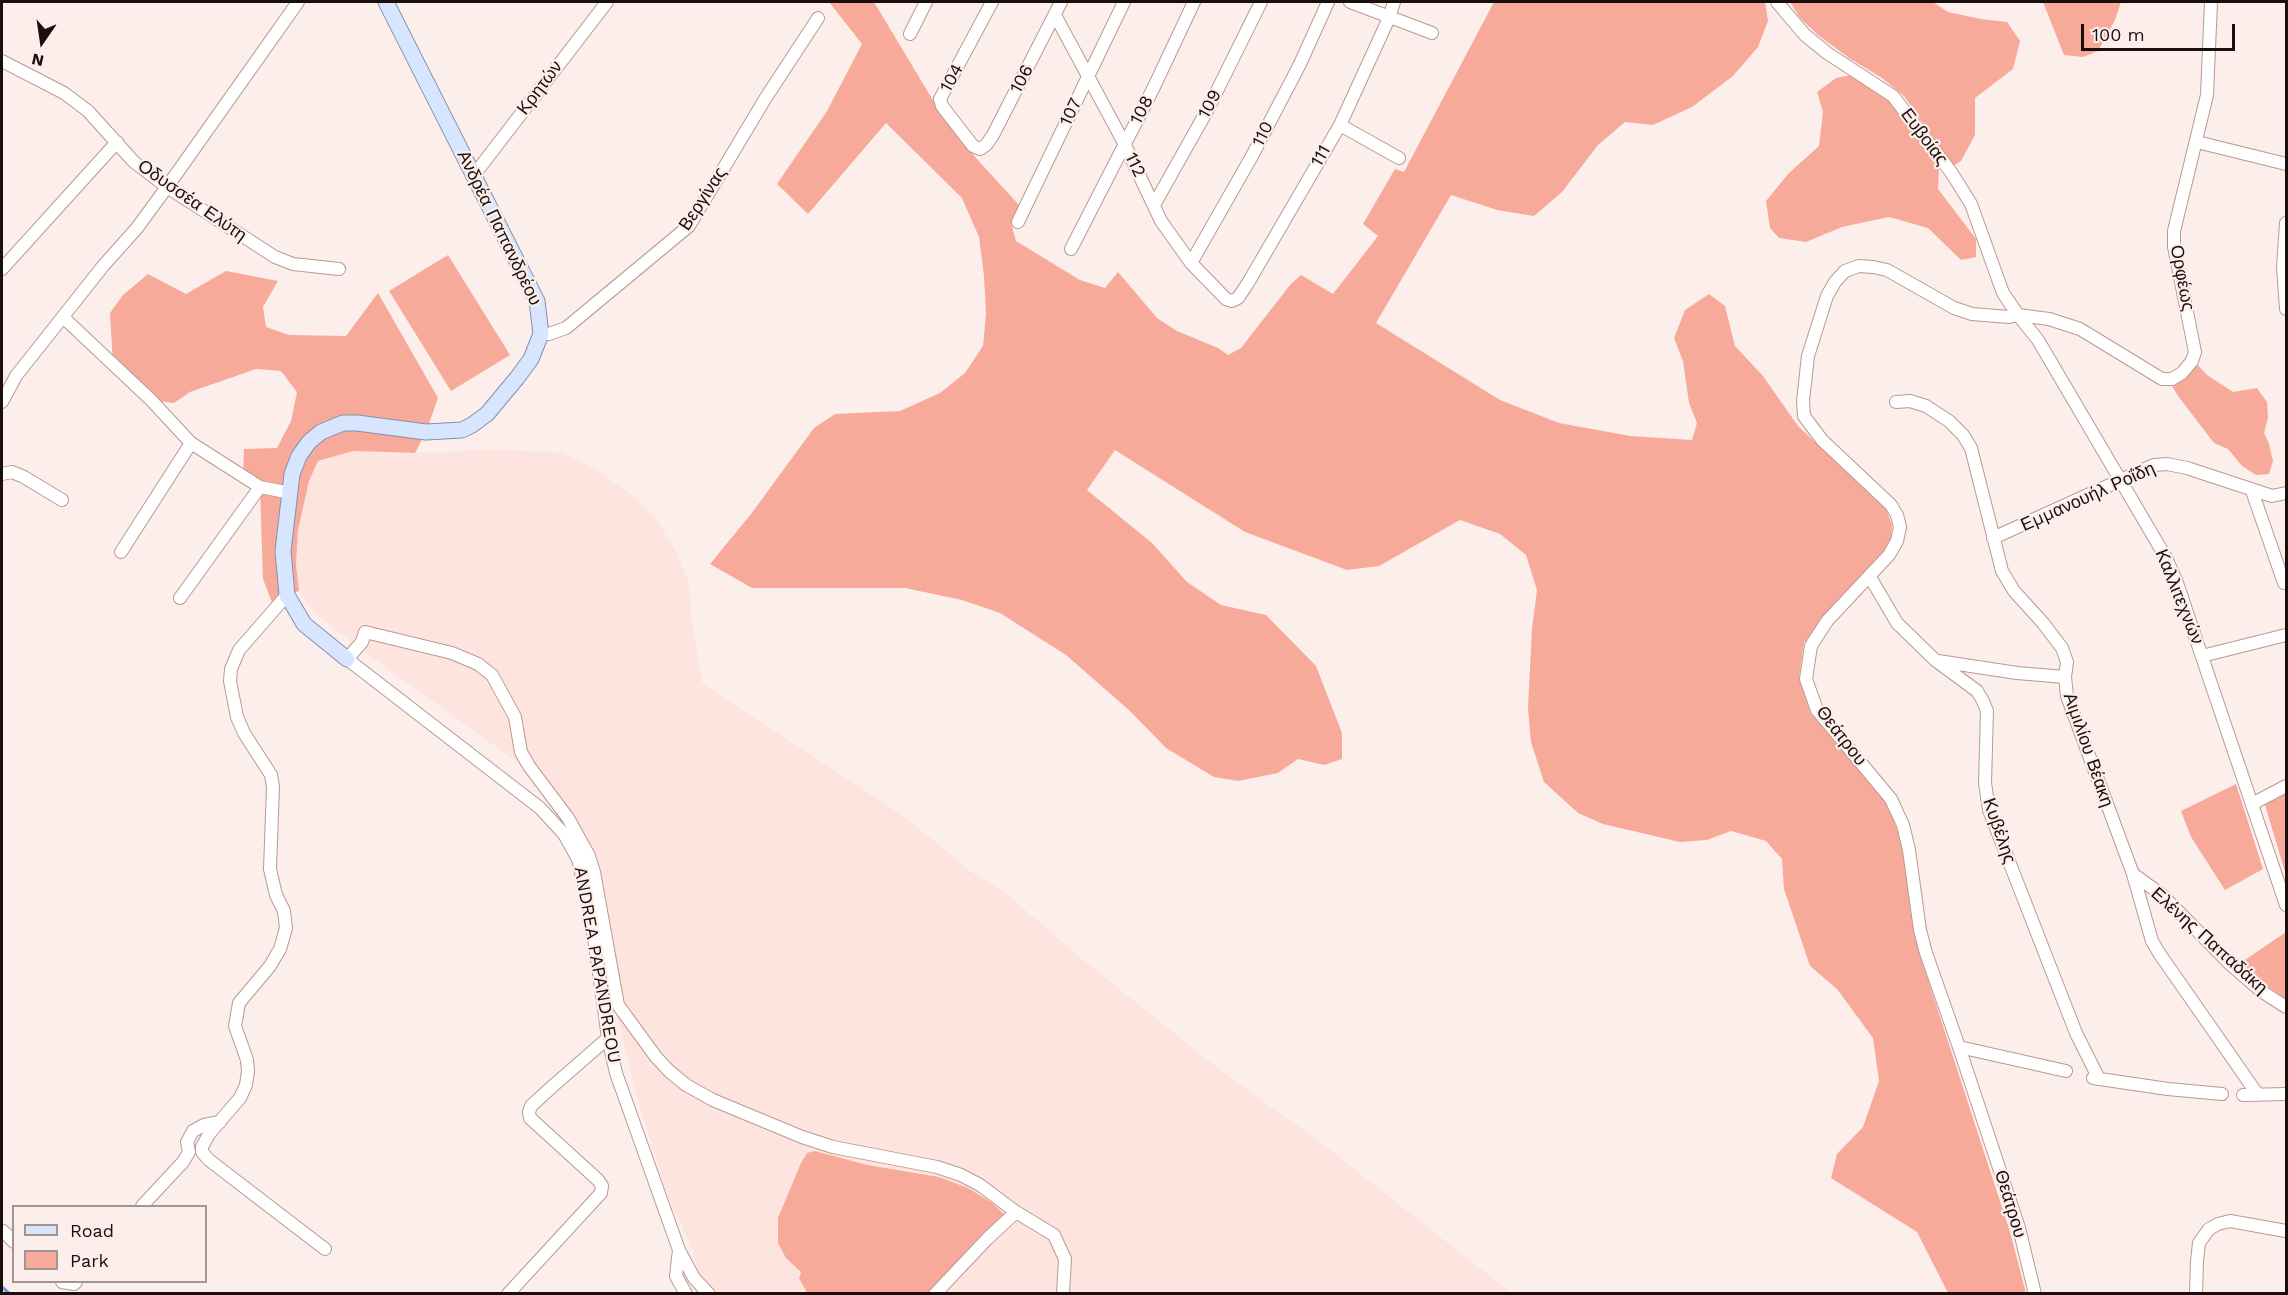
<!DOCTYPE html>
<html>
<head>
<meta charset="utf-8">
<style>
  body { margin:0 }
  #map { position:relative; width:2288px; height:1295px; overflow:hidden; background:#fceeeb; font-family:"Work Sans",sans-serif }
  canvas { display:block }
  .frame { position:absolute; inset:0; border:3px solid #1a0f0c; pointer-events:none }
  .legend { position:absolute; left:12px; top:1205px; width:195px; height:78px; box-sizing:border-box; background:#fceeeb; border:2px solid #a29592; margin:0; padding:8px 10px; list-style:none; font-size:18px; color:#1a0f0c }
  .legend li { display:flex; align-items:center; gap:12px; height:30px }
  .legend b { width:30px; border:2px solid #a29592 }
  .north { position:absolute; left:12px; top:12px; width:60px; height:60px; -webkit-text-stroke:4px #fceeeb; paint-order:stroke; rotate:193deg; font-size:16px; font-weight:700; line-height:24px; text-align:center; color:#1a0f0c }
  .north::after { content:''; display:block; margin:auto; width:21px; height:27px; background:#1a0f0c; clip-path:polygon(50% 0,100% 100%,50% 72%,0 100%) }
  .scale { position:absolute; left:2081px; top:24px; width:154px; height:27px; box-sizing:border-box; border:3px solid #1a0f0c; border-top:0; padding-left:8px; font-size:18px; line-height:21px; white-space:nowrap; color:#1a0f0c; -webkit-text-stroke:4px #fceeeb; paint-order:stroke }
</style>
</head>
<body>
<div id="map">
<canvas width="2288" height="1295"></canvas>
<div class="frame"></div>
<ul class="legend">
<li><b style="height:8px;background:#d7e6fe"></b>Road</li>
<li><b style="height:16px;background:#f7aa9a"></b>Park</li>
</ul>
<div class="north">N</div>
<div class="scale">100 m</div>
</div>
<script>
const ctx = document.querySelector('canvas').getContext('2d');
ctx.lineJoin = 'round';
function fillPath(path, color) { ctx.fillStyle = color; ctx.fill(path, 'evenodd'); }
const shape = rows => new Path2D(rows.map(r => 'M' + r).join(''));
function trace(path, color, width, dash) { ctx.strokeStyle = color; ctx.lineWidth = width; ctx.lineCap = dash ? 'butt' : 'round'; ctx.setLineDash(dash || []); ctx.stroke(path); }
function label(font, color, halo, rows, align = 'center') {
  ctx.font = font + ' "Work Sans",sans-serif'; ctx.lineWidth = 4.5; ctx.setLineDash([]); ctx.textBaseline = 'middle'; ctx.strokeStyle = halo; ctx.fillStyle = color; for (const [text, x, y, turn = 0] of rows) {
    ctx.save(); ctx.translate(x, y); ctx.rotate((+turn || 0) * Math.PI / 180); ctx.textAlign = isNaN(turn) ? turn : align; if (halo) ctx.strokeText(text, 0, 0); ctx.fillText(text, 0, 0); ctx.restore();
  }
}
fillPath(shape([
  [485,450,562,452,594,468,631,494,657,520,676,551,689,583,692,623,702,683,902,815,973,873,1007,894,1075,953,1216,1067,1324,1145,1511,1293,703,1293,693,1250,667,1194,637,1098,613,999,592,863,565,817,517,762,356,646,315,613,299,591,296,565,298,530,309,481,319,461,353,451,396,454]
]), '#fee4de');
fillPath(shape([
  [829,2,874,2,934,102,975,157,1020,206,1011,223,1016,241,1080,280,1105,288,1118,272,1157,318,1177,331,1218,348,1228,355,1241,348,1290,285,1301,275,1333,294,1378,236,1363,224,1395,169,1404,172,1494,2,1765,2,1768,21,1758,47,1733,76,1692,107,1653,125,1625,122,1598,145,1562,192,1534,216,1497,210,1451,195,1376,323,1500,400,1559,423,1630,436,1692,440,1697,423,1689,403,1683,361,1674,338,1685,310,1709,294,1725,306,1735,346,1763,376,1798,426,1886,509,1892,525,1891,539,1886,552,1826,615,1804,643,1799,678,1811,714,1886,801,1904,848,1910,909,1918,949,2010,1232,2026,1293,1948,1293,1917,1232,1831,1178,1837,1154,1863,1127,1879,1081,1873,1038,1837,989,1810,966,1784,889,1782,859,1766,841,1731,831,1707,840,1680,842,1603,824,1578,813,1544,782,1531,742,1528,708,1532,629,1537,590,1526,555,1500,534,1460,520,1379,566,1347,570,1245,532,1115,450,1087,490,1152,543,1187,582,1221,605,1266,615,1316,666,1342,733,1342,759,1324,765,1298,759,1278,773,1238,781,1214,777,1166,748,1130,711,1066,655,1000,613,962,600,905,588,752,588,710,564,751,514,814,428,835,414,900,411,940,393,965,373,983,346,986,314,984,276,979,237,962,198,886,123,808,214,777,184,827,111,862,44],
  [1790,2,1933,2,1948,12,1981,19,2007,22,2020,41,2013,69,1975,98,1975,135,1961,161,1953,166,1904,96,1882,78,1849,58,1818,35,1800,18],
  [2043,2,2121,2,2115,20,2098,51,2083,57,2064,55],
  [1851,75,1888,99,1939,169,1938,189,1976,239,1976,257,1961,260,1928,228,1889,217,1842,227,1806,242,1779,238,1770,228,1766,201,1789,173,1819,146,1823,112,1817,92,1836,78],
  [448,255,510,355,451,391,389,291],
  [226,271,278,281,263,307,266,327,289,335,346,336,378,293,438,398,426,432,415,453,353,451,318,461,309,481,298,530,296,565,299,591,287,595,273,605,263,579,260,488,243,476,244,449,277,448,291,421,297,392,281,371,256,369,190,392,174,403,151,400,113,365,110,313,123,295,148,274,186,294],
  [2196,363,2207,375,2233,392,2257,388,2267,402,2268,418,2264,433,2269,444,2273,461,2269,474,2256,475,2242,466,2228,449,2214,443,2178,396,2172,386,2185,377],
  [2236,784,2263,869,2225,890,2191,837,2181,811],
  [2286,791,2286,875,2265,805],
  [2286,932,2286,999,2258,980,2239,964],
  [815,1151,867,1165,939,1177,968,1188,992,1203,1006,1216,930,1293,805,1293,806,1291,799,1278,801,1272,786,1258,778,1243,778,1218,801,1163,807,1153]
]), '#f7aa9a');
trace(shape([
  [2,1287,10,1294]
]), '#6e99e5', 3);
const minor = shape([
  [992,2,940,99,942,106,973,146,980,149,986,145,993,135,1061,2],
  [1350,2,1432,33],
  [1777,2,1805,35,1827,53,1893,96,1951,172,1971,204,2003,293,2018,315,2038,340,2165,556,2176,580,2286,905],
  [1055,15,1124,143,1161,221,1191,263,1226,299,1232,301,1238,298,1248,283,1340,125,1389,18,1394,2],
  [910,34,926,2],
  [2,61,64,93,88,111,134,162,167,187,275,257,293,264,339,269],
  [1340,125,1399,158],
  [2197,142,2286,164],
  [474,175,607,2],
  [1154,205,1208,109,1261,2],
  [1018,222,1124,2],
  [2286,223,2283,267,2286,309],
  [1071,249,1153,89,1194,2],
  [1191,263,1252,156,1300,64,1328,2],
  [2,269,117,142],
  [64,318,151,400,191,443,260,487,291,493],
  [541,334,549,334,566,328,689,226,765,99,818,18],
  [2,402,16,376,103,266,137,228,167,187,298,2],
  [1896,402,1910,401,1926,406,1949,421,1963,435,1971,448,2002,571,2014,591,2043,623,2062,648,2067,662,2065,677,2067,696,2133,874,2152,941,2159,953,2258,1095],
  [2,474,12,472,24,477,62,500],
  [2252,491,2284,583],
  [1993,538,2154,465,2167,464,2187,468,2272,496,2286,493],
  [121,552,191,443],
  [1870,577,1897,623,1935,660,1977,691,1983,701,1987,711,1985,783,1989,810,2076,1033,2099,1079],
  [287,595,239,650,231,669,230,681,237,717,244,733,271,775,273,787,270,869,276,895,284,911,286,928,280,949,270,966,239,1003,235,1026,247,1060,248,1071,246,1085,240,1098,209,1134,202,1147,202,1152,209,1160,325,1249],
  [180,598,260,487],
  [2202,656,2286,635],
  [1938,661,2017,673,2065,677],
  [2252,804,2286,786],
  [2133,874,2162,895,2230,964,2261,991,2286,1007],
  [1959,1047,2066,1071],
  [2093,1078,2168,1089,2222,1094],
  [2243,1095,2286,1094],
  [142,1206,183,1162,189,1152,187,1142,193,1131,204,1125,220,1122],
  [3,1231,14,1242],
  [679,1250,676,1276,686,1294],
  [62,1282,74,1284,76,1282],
  [508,1294,601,1193,602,1186,598,1180,530,1118,529,1112,531,1106,554,1085,608,1038],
  [709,1294,694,1278,679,1250,616,1073,608,1038,590,909,578,859,564,834,540,808,347,659,362,642,365,632,452,653,478,664,492,675,515,717,521,752,529,766,568,818,589,856,594,872,618,1005,656,1057,669,1071,686,1085,713,1100,802,1137,833,1147,937,1167,961,1175,980,1185,1016,1212,1054,1235,1065,1259,1063,1294],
  [935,1294,987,1239,1016,1212],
  [2035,1294,2019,1228,1959,1047,1926,953,1920,930,1909,850,1903,825,1891,799,1817,710,1806,679,1811,646,1827,621,1889,555,1897,541,1900,527,1897,515,1891,505,1822,440,1804,416,1803,401,1808,356,1827,296,1835,282,1845,271,1859,266,1873,267,1887,270,1954,308,1972,314,2009,317,2018,315,2049,319,2080,329,2162,379,2172,379,2182,373,2192,361,2195,352,2174,247,2174,231,2207,95,2211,2],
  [2196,1294,2197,1261,2199,1243,2209,1229,2218,1224,2230,1221,2286,1231]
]);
const major = shape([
  [347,659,304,624,287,595,283,551,292,474,299,456,309,442,321,432,343,423,357,423,426,432,462,430,472,425,487,414,517,378,531,359,541,334,537,301,386,2]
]);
trace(minor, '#b99993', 14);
trace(major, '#8490a9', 17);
trace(minor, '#fff', 12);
trace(major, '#d7e6fe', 15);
label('18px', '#1a0f0c', '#fceeeb', [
  ["104",952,78,-61],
  ["106",1022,79,-62],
  ["Κρητών",540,88,-53],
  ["109",1210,104,-62],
  ["108",1142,110,-62],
  ["107",1071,112,-65],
  ["110",1263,134,-63],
  ["Ευβοίας",1924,137,53],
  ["111",1321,156,-60],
  ["112",1135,165,64],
  ["Βεργίνας",703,199,-57],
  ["Οδυσσέα Ελύτη",192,201,35],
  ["Ανδρέα Παπανδρέου",499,228,64],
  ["Ορφέως",2182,278,79],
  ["Εμμανουήλ Ροΐδη",2088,497,-24],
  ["Καλλιτεχνών",2179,597,68],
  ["Θεάτρου",1841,736,52],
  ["Αιμιλίου Βέακη",2088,750,71],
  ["Κυβέλης",1999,831,71],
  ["Ελένης Παπαδάκη",2209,941,42],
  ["ANDREA PAPANDREOU",597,965,80],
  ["Θεάτρου",2010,1204,73]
]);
</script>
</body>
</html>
